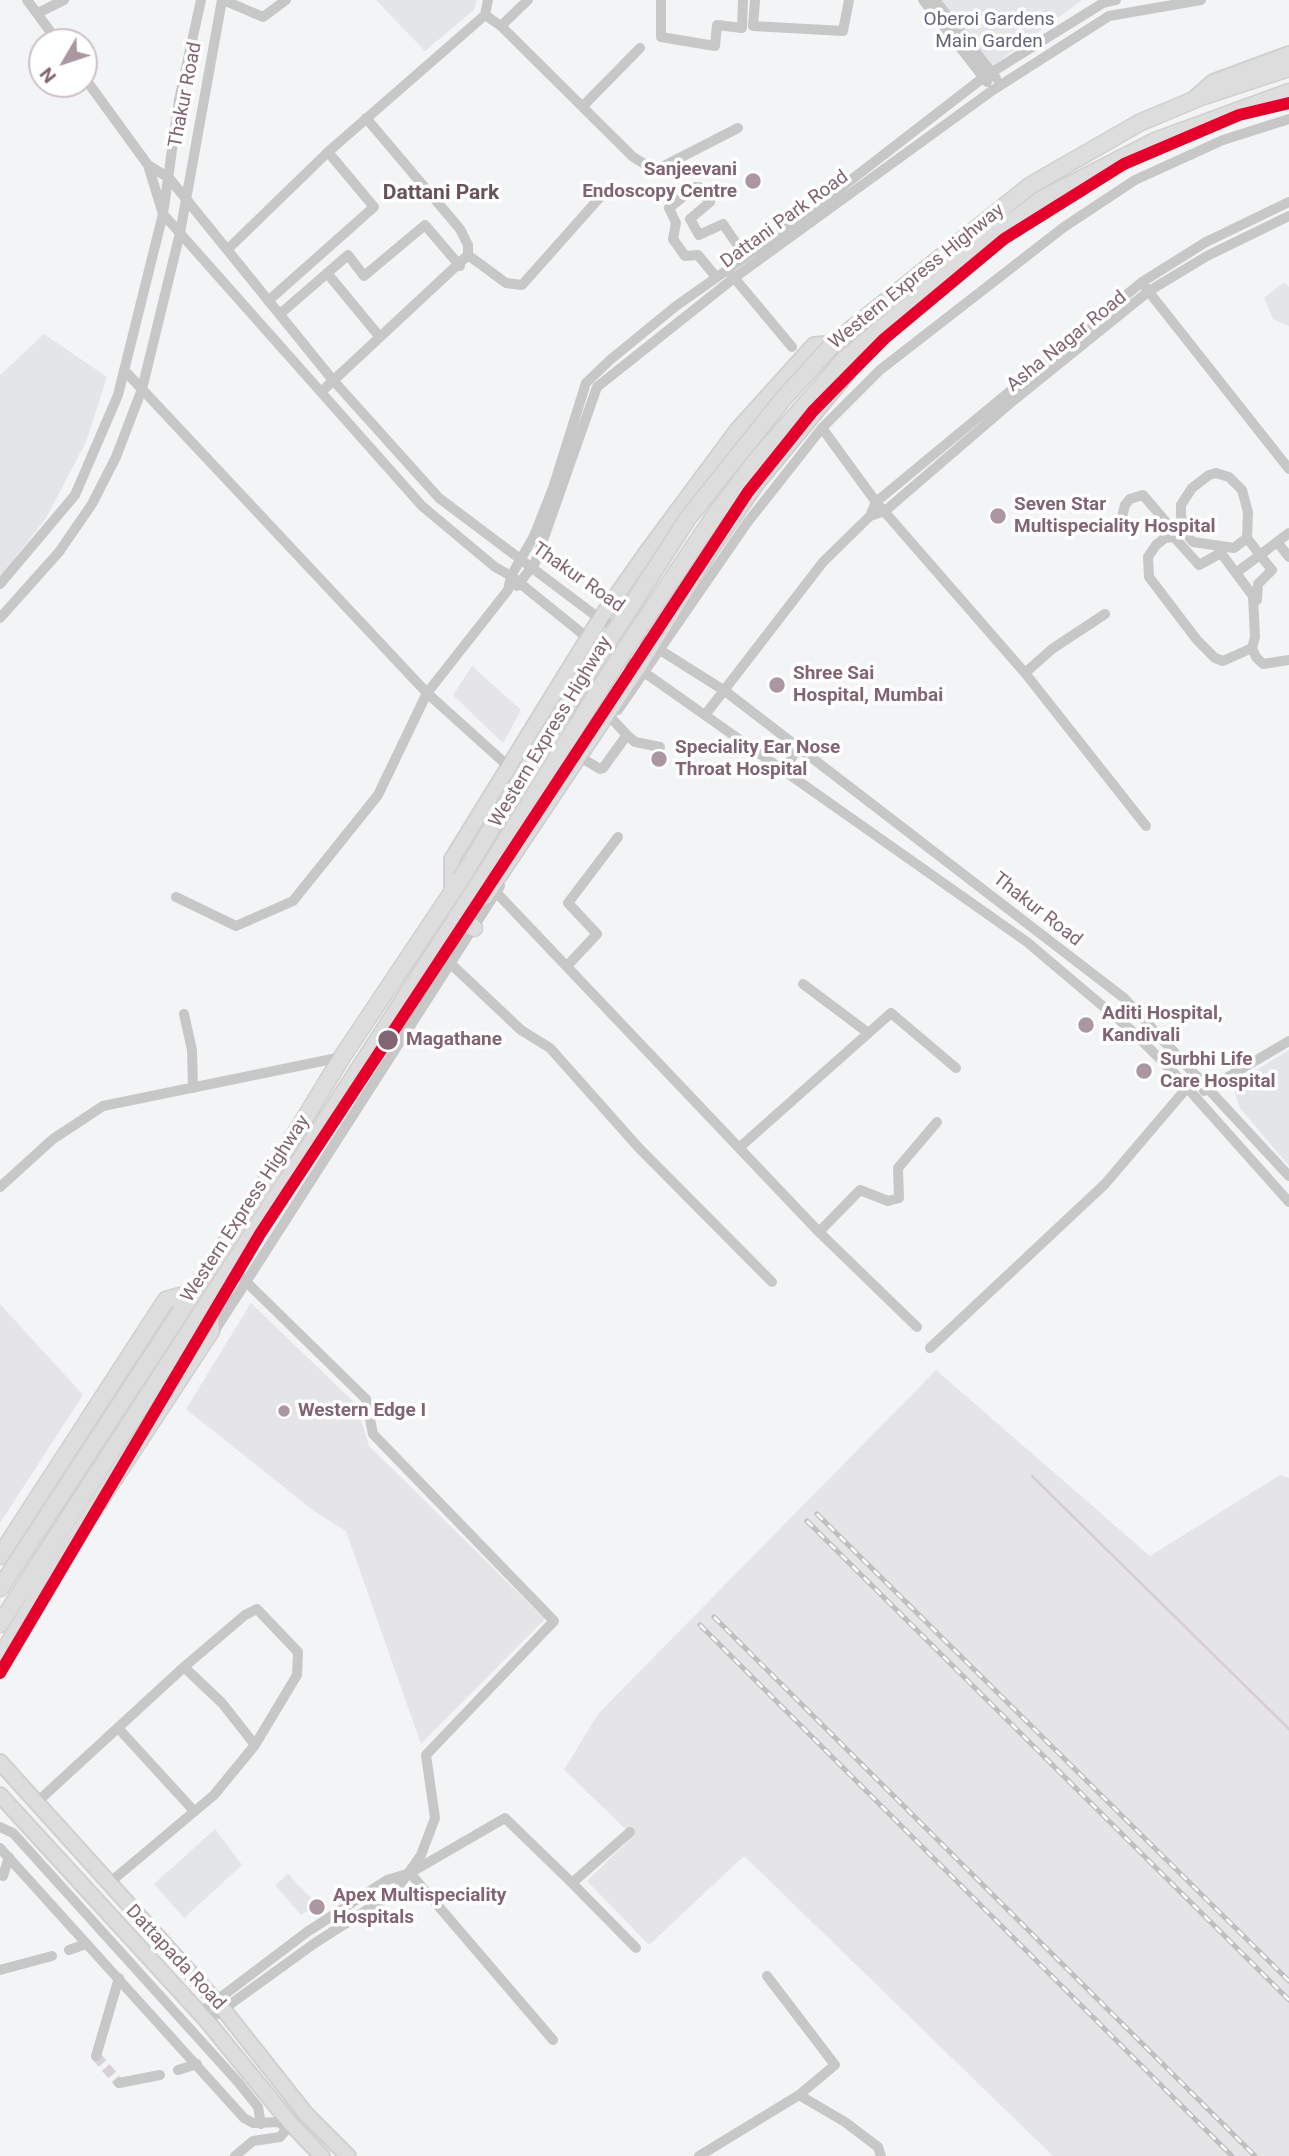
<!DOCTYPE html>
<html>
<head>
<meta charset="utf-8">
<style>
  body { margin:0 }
  #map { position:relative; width:1289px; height:2156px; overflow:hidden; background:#f3f4f5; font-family:Roboto,sans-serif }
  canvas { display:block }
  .north { position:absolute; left:28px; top:28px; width:70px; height:70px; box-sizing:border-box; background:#fff; border:2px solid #cdc1c7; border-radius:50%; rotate:231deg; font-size:19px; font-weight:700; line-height:28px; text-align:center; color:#826573 }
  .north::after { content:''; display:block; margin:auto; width:24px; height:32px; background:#aa97a0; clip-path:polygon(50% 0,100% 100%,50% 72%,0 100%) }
</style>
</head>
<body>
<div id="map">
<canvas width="1289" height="2156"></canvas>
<div class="north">N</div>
</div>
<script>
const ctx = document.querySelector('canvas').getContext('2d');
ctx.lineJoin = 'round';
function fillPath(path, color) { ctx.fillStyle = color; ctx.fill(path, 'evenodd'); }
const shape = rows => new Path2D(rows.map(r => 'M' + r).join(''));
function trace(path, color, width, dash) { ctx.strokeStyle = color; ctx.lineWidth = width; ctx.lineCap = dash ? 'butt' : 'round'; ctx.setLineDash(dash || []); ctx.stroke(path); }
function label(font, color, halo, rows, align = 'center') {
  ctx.font = font + ' Roboto,sans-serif'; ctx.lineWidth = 7; ctx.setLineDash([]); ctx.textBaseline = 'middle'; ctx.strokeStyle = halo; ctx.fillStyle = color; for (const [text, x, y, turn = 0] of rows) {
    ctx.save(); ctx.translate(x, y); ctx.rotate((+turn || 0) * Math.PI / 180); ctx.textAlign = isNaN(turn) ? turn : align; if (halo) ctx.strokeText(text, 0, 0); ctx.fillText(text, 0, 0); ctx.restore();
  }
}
fillPath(shape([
  [472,666,521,710,503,743,453,695],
  [251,1303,356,1404,369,1446,545,1619,421,1744,346,1531,314,1511,186,1409],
  [0,1304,83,1395,0,1523],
  [936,1370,1150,1556,1280,1475,1289,1478,1289,2156,1053,2156,744,1856,649,1945,587,1881,633,1836,564,1770,598,1714],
  [288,1874,317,1904,301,1915,275,1885]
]), '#e5e4e6');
fillPath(shape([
  [376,0,477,0,474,10,425,51],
  [925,0,1082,0,984,72],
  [1284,282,1289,287,1289,326,1273,319,1264,298],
  [44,334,107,377,86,442,46,518,0,578,0,375],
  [1289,1050,1289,1166,1239,1107,1234,1088,1250,1074],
  [215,1829,242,1865,184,1918,154,1884]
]), '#e3e5e9');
trace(shape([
  [1032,1476,1289,1729]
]), '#d7cdd5', 2.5);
trace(shape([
  [96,2056,119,2083]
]), '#d7d0d4', 10, [10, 5]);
const major = shape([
  [1195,98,1213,82,1289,54],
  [452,893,452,859,600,619,649,549,738,429,814,345,834,343],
  [464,905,485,897,638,668,711,549,757,483,846,375,845,359],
  [0,1762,223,2009,306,2114,348,2156],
  [0,1795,207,2021,291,2124,322,2156]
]);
const highway = shape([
  [834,343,1031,185,1141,122,1201,97,1289,68],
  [845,359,973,251,1042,199,1155,141,1289,92],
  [457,916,474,928],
  [0,1556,166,1300,191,1293],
  [0,1588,269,1177,342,1057,461,879],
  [0,1624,487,871],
  [0,1658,41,1590,211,1331,209,1303]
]);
trace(major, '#d1d0d1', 18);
trace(highway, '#d1d0d1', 19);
trace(shape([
  [27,0,58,42],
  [223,0,263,17,286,0],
  [661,0,661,37,715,46,717,25,742,28,743,0],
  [755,0,753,26,843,31,849,0],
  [923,0,987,82],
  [935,0,996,78],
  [38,13,64,0],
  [485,15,488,0],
  [501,26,528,0],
  [84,77,148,165,163,214,422,506,495,567,511,576,589,639,638,668,1027,942,1131,1030,1174,1073,1289,1202],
  [583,106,640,48],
  [148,165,169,178,332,379,439,498,600,619,652,645,725,691,1124,998,1289,1176],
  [228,249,328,152,485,15,501,26,633,157,648,166,658,169,738,128],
  [468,255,506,283,522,285,602,195],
  [327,273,379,336],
  [731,274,792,347],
  [716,277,698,255,685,256,673,239,676,223,669,208,695,187,699,187,710,202,690,219,699,235,723,224,745,256],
  [1145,287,1289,469],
  [268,301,374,207,328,152],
  [280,314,348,255,364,276,425,225,460,266],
  [124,370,427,693,508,766],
  [321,392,468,255,468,245,460,229,366,118],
  [822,428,876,502,1025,673,1146,826],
  [870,516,885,511,1014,400,1149,291,1207,256,1289,216],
  [1122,517,1125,505,1130,499,1143,495,1172,529,1174,537],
  [1289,533,1277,542,1289,557],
  [1237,572,1260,555,1247,538,1248,512,1242,490,1229,477,1216,473,1209,475,1192,488,1181,505,1181,515,1185,532,1193,542,1234,548,1247,538],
  [0,584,75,495,118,395,163,214,179,100,201,0],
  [517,586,535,563,597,387,734,278,993,90,1109,16,1201,0],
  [1257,600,1258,584,1272,570,1260,555,1277,542],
  [0,618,59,552,92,504,116,457,142,389,180,233,222,0],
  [1252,648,1223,661,1215,658,1197,640,1149,577,1148,557,1156,545,1165,538,1174,537,1199,565,1221,553,1253,596,1255,637,1252,648,1256,657,1263,664,1289,660],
  [1025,673,1052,649,1105,614],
  [618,710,747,523,822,428,880,370,1064,227,1135,180,1223,140,1289,119],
  [705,715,823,562,870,516,876,502,1142,282,1206,242,1289,202],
  [627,735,635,742,660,747],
  [585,760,600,769,603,768,627,735,612,719],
  [784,771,798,747],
  [493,889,819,1232,917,1327],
  [176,897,236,926,293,901,378,795,427,693,508,590,511,576,534,536,553,488,586,383,610,360,676,306,811,211,984,77,1103,3,1116,0],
  [451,964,521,1030,550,1048,639,1148,772,1282],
  [567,966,597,934,568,903,618,837],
  [803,984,867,1032],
  [184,1014,192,1050,193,1088],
  [1204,1091,1289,1041],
  [740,1147,891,1013,956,1068],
  [0,1187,53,1139,103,1106,342,1057],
  [819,1232,860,1190,888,1201,899,1198,898,1168,937,1122],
  [212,1335,500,886],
  [930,1348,1105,1184,1197,1076],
  [184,1667,245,1615,257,1609,298,1652,297,1675,255,1745],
  [119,1729,194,1811],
  [36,1803,184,1667,222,1703,255,1745,214,1795,108,1884],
  [0,1827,13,1833,238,2082,258,2107,261,2124],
  [0,1848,244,2118,253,2123,279,2122,286,2128],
  [410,1873,553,2040],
  [3,1876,9,1857],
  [572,1883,636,1948],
  [69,1950,86,1944],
  [0,1970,52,1956],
  [200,2013,307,1932,387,1880,410,1873,505,1818,572,1883,630,1832],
  [207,2021,315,1943,395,1892,421,1855,435,1818,426,1755,554,1621,373,1434,366,1399,232,1268],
  [96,2056,119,1978],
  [178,2070,197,2064],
  [119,2083,160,2075],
  [799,2095,845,2122,878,2147,881,2156],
  [235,2156,253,2141,280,2137,291,2124],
  [699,2156,799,2095,835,2065,767,1976]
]), '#c8c7c8', 10);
trace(major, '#dedddd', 14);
trace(highway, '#dedddd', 16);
const rail = shape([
  [817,1514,1289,1981],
  [807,1521,1289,2000],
  [714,1617,1255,2156],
  [700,1625,1232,2156]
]);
trace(rail, '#c0bebf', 5);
trace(rail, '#fff', 2.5, [8]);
const highwayBridge = shape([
  [487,871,614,666,715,515,758,458,845,359],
  [461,879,534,757,688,518,783,399,834,343]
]);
trace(highwayBridge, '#d1d0d1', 19, []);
trace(highwayBridge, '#dedddd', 16);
trace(shape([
  [0,1673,260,1234,748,492,813,411,884,339,1004,239,1124,164,1239,115,1289,103]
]), '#e4002b', 12);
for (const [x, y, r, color] of [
  [753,181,9,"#aa97a0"],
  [998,516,9,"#aa97a0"],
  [777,685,9,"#aa97a0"],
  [659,759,9,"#aa97a0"],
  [1086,1025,9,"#aa97a0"],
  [388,1040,11,"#826573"],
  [1144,1071,9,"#aa97a0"],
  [284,1411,7,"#aa97a0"],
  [317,1907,9,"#aa97a0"]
]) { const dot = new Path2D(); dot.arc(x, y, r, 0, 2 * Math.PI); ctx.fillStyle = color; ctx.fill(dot); trace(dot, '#fff', 2.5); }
label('19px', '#64667a', '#fff', [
  ["Oberoi Gardens",989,20],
  ["Main Garden",989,42]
]);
label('19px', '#826573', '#fff', [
  ["Thakur Road",186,95,-79],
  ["Dattani Park Road",785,220,-36],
  ["Western Express Highway",917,277,-39],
  ["Asha Nagar Road",1067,342,-39],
  ["Thakur Road",578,578,35],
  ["Western Express Highway",551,732,-59],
  ["Thakur Road",1037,910,38],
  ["Western Express Highway",246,1209,-57],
  ["Dattapada Road",175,1958,47]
]);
label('bold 19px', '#826573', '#fff', [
  ["Sanjeevani",737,170,"right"],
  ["Endoscopy Centre",737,192,"right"],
  ["Seven Star",1014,505],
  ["Multispeciality Hospital",1014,527],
  ["Shree Sai",793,674],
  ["Hospital, Mumbai",793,696],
  ["Speciality Ear Nose",675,748],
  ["Throat Hospital",675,770],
  ["Aditi Hospital,",1102,1014],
  ["Kandivali",1102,1036],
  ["Surbhi Life",1160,1060],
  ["Care Hospital",1160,1082],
  ["Western Edge I",298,1411],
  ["Apex Multispeciality",333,1896],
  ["Hospitals",333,1918]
], 'left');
label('bold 19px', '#826573', '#fff', [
  ["Magathane",406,1040]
], 'left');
label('bold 21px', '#68535d', '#fff', [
  ["Dattani Park",441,194]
]);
</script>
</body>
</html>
